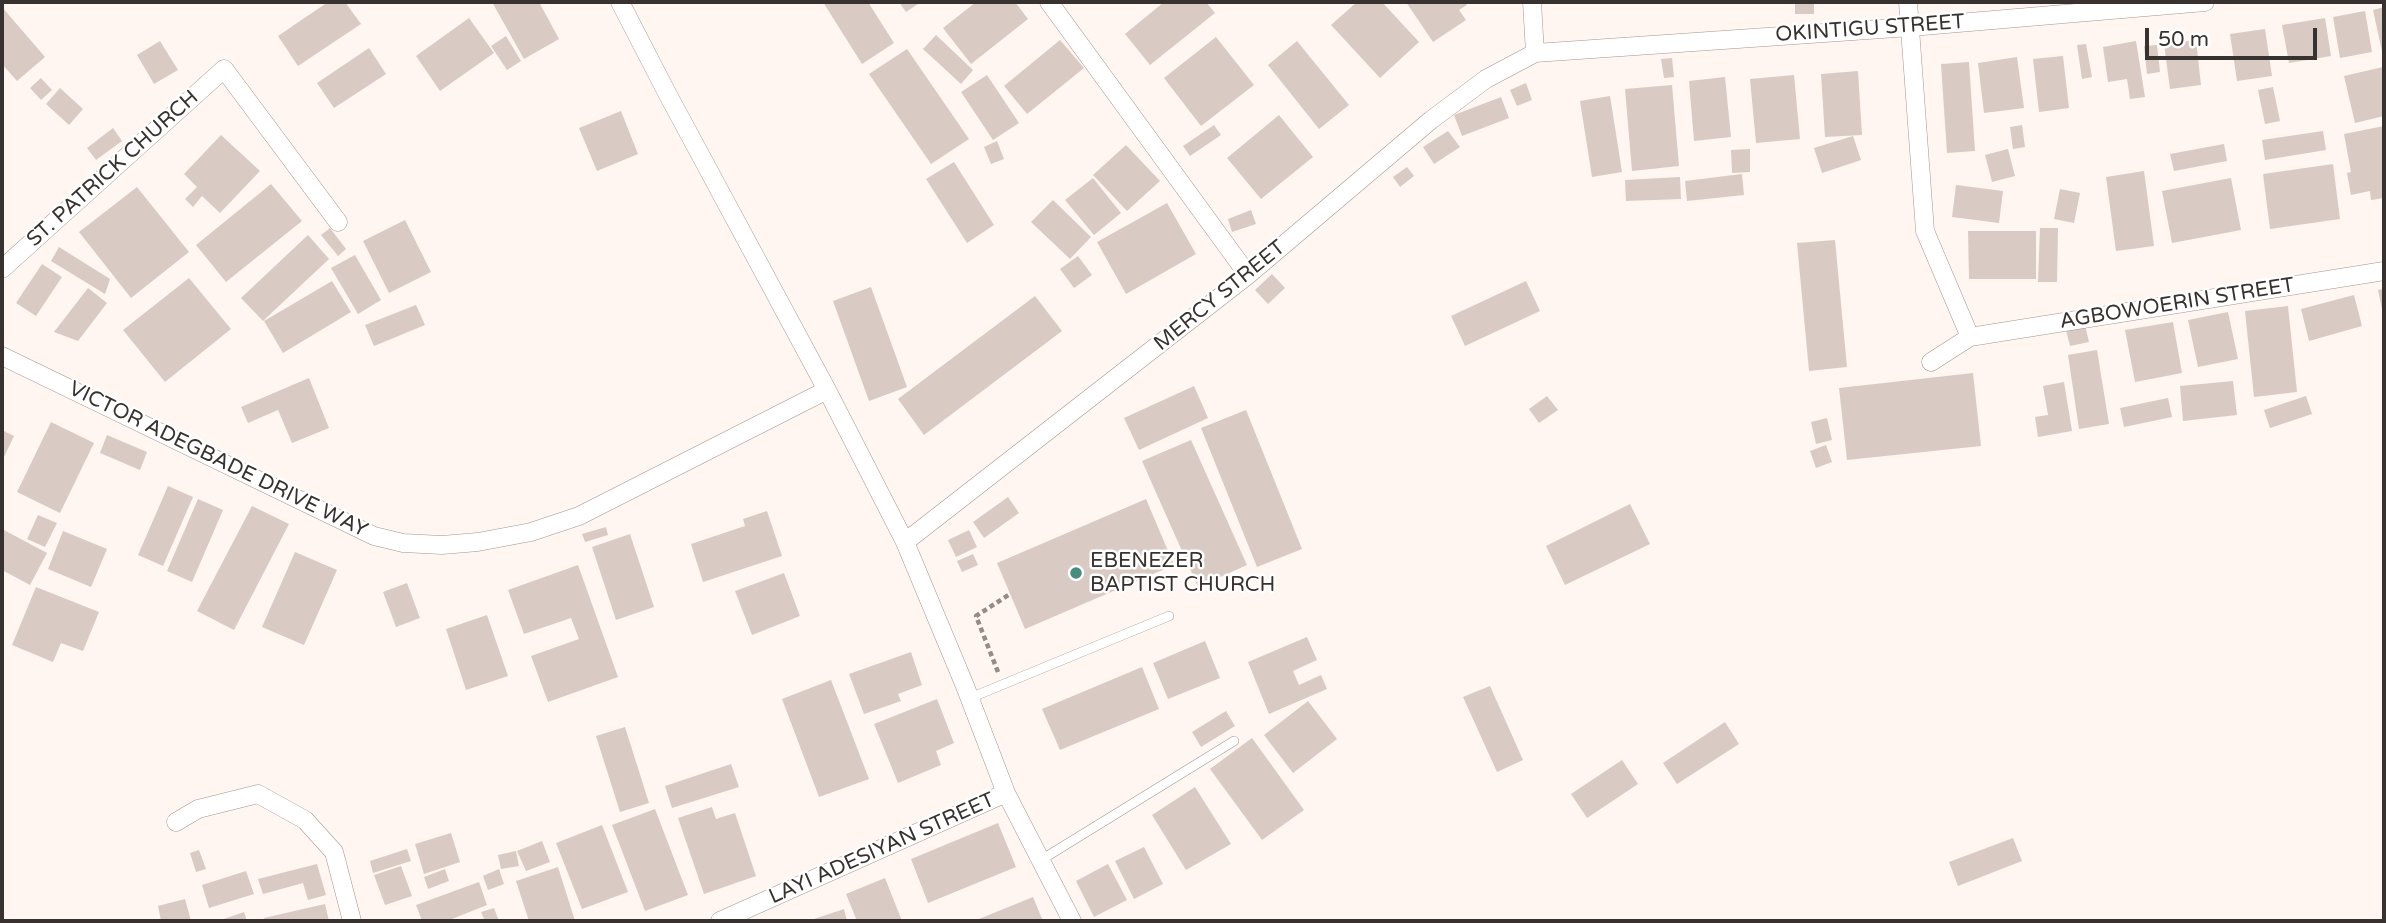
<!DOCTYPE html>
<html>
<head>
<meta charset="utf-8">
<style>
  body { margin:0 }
  #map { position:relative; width:2386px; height:923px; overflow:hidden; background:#fff5f1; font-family:"Varela Round",sans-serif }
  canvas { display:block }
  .frame { position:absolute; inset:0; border:4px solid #37312f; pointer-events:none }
  .scale { position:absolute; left:2145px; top:28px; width:172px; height:32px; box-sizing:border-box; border:4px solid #37312f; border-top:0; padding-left:9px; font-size:21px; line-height:24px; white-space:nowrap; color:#37312f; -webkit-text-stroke:5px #fff; paint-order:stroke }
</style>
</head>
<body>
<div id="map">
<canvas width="2386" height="923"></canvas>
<div class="frame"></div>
<div class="scale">50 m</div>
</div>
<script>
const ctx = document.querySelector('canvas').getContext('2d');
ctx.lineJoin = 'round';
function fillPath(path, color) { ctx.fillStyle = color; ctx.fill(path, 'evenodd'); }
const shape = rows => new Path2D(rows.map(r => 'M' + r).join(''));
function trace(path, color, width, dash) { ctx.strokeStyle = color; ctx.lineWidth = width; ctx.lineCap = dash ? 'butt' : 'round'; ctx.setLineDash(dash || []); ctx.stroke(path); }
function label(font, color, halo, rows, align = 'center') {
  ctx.font = font + ' "Varela Round",sans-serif'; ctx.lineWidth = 5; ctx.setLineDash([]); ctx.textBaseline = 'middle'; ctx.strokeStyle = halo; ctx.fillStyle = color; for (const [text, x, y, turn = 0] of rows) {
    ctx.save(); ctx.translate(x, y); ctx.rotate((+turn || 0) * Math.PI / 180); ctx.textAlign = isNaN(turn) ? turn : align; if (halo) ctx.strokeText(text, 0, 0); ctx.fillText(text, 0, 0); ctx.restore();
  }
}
fillPath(shape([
  [328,2,345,2,361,24,298,66,278,36],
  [492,2,539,2,559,39,524,59],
  [823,2,868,2,894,43,862,64],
  [899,2,921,2,906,12],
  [976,2,1015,2,1028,19,971,64,943,28],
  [1164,2,1206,2,1215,13,1150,65,1125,34],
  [1357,2,1382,2,1419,42,1380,78,1331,25],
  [1406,2,1465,2,1467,5,1459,10,1466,20,1433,42],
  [1795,2,1814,2,1814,14,1795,14],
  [2,7,45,57,17,81,2,64],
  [2384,7,2384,56,2383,56,2373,10],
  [2365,11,2372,52,2340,58,2333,17],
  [469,18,494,53,440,91,416,56],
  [2325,18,2331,56,2289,63,2282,25],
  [2265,29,2272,76,2237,81,2230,34],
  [936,35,973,70,961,84,923,49],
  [506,36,521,61,507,70,491,46],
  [1216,37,1254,85,1201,126,1164,78],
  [1060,40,1084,68,1027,114,1004,86],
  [2196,40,2201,85,2170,89,2164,44],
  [160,41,178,70,154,84,137,55],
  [1297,41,1349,105,1319,129,1268,65],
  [2136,41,2145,97,2130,99,2127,79,2108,82,2103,47],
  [2086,44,2092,77,2082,79,2077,45],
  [2157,45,2160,72,2147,74,2144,46],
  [369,48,386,74,334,108,317,83],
  [907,49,969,139,931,164,869,74],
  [2063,56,2069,108,2039,112,2033,59],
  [2017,57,2024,108,1984,113,1978,63],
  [1672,58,1674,77,1664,78,1661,59],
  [1969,62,1975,151,1947,153,1941,64],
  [2383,67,2384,116,2355,123,2344,76],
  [1858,71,1862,135,1825,137,1821,74],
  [987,75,1019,123,993,140,961,92],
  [1794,75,1800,139,1756,143,1750,79],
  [1725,77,1731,137,1694,141,1689,81],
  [41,78,52,90,41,100,30,88],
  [1526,83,1532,100,1517,106,1510,90],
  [1672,85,1679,166,1632,171,1625,89],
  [2273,87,2280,121,2265,124,2258,90],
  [60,88,83,109,69,125,46,104],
  [1610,96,1622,172,1592,177,1580,101],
  [1501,97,1509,118,1462,136,1454,115],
  [621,111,638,154,597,171,579,128],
  [1279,115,1313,157,1261,199,1227,158],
  [1214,125,1221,135,1190,156,1183,146],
  [2022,125,2025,147,2013,149,2010,127],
  [2384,126,2384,198,2371,200,2370,191,2351,195,2347,173,2351,172,2344,134],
  [113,128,122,141,96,160,87,148],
  [1448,131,1460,147,1434,164,1423,147],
  [2323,131,2326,150,2265,160,2262,140],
  [221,135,260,171,220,213,202,196,193,207,185,199,197,187,184,174],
  [1853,136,1861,160,1822,173,1814,148],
  [997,141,1004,159,991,164,984,147],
  [2224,144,2227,161,2174,171,2170,154],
  [1126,145,1160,181,1127,211,1093,175],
  [1750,149,1750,172,1732,173,1731,150],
  [2008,149,2015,176,1992,182,1985,155],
  [954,162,994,225,967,243,926,179],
  [2333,164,2340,219,2270,229,2263,174],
  [1407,167,1414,176,1400,187,1393,177],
  [2144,171,2154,246,2116,251,2106,177],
  [1742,174,1744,195,1687,201,1685,181],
  [1680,177,1681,199,1626,201,1625,180],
  [1093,178,1121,213,1094,235,1065,200],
  [2231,178,2241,230,2172,243,2162,191],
  [271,184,302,221,226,282,196,245],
  [1956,185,2003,191,1999,223,1952,217],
  [137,187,189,252,131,298,79,232],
  [2060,189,2080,193,2074,223,2054,219],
  [1053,200,1091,237,1070,259,1031,222],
  [1167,203,1196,254,1126,294,1097,242],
  [1251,210,1256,224,1232,232,1228,219],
  [405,220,431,272,389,293,363,241],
  [330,228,346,249,338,256,321,235],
  [2040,228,2058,228,2057,282,2038,282],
  [1968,231,2036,231,2036,279,1969,279],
  [308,235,329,259,263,321,241,298],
  [1835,240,1847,367,1809,371,1797,243],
  [59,247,110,279,105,294,51,261],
  [355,255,381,300,358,314,331,268],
  [1078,256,1092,275,1074,288,1060,269],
  [42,264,62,277,36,316,16,303],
  [1272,274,1285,288,1268,304,1255,290],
  [189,278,231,329,165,382,123,330],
  [332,281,351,312,283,353,264,321],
  [1526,281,1540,311,1465,346,1451,316],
  [871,287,907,387,869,401,833,301],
  [88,288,107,303,78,341,54,332],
  [2384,289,2384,314,2383,314,2378,290],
  [2354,295,2362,326,2309,341,2301,309],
  [1035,296,1062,331,924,435,898,399],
  [416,305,425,325,374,346,365,325],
  [2288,306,2297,392,2254,397,2245,311],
  [2228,312,2238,359,2198,367,2188,320],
  [2173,322,2182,373,2135,382,2125,330],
  [2085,325,2089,342,2070,346,2066,330],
  [2097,350,2109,424,2079,429,2068,355],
  [1973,373,1981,446,1847,460,1839,388],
  [309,378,329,428,292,443,278,410,248,423,241,407],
  [2233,381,2237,415,2183,421,2180,386],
  [2064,382,2072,431,2038,437,2035,417,2048,415,2043,386],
  [1194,386,1208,418,1139,450,1124,418],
  [1547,396,1558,410,1539,423,1529,409],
  [2306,396,2312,414,2270,428,2264,410],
  [2168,398,2172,417,2124,427,2120,408],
  [1246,410,1302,549,1257,567,1201,428],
  [1827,418,1832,440,1816,444,1811,422],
  [51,422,94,443,60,513,17,492],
  [2,430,14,436,2,461],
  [107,435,147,452,140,470,100,453],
  [1191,440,1247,565,1198,587,1142,461],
  [1826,445,1832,462,1816,468,1810,451],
  [168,486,193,497,163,566,138,555],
  [1008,497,1019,513,984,538,973,522],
  [198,499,223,510,192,582,167,571],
  [1146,499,1174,565,1025,629,997,563],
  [1630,504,1650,544,1565,585,1546,546],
  [252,506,289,524,234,630,197,611],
  [767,511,782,556,703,582,691,544,745,526,743,519],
  [38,515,57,523,45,547,27,539],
  [606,527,608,535,585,542,582,534],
  [2,529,47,553,30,585,2,570],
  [969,530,977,547,956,557,948,540],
  [63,531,107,549,91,587,48,569],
  [630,534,654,607,616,620,592,547],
  [295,552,337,570,304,645,262,627],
  [973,554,978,565,962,572,957,561],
  [578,565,618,677,548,702,531,656,579,639,571,618,524,634,508,590],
  [784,573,800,616,752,635,735,591],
  [407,583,420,618,396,627,383,592],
  [36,587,99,612,83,651,61,643,53,662,12,645],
  [487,615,508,676,466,690,446,629],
  [1307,637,1317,660,1293,671,1299,685,1321,675,1327,689,1269,714,1248,662],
  [1205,641,1220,678,1168,699,1153,663],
  [911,652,922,685,898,694,901,701,864,714,849,674],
  [1142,667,1159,709,1060,750,1042,709],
  [831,680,869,779,819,797,782,699],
  [1490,686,1523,760,1497,772,1463,697],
  [937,699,954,743,936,751,941,765,898,783,874,724],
  [1308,701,1337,739,1293,773,1264,735],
  [1226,711,1235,726,1201,747,1192,732],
  [1725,722,1739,744,1677,784,1663,763],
  [625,727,649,803,620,812,596,736],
  [1252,738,1304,810,1262,840,1210,769],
  [1622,760,1638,784,1587,818,1571,794],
  [731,764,739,787,672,808,665,786],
  [1195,787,1231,844,1186,870,1152,815],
  [712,807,716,819,735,813,756,876,704,894,678,818],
  [655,809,688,895,645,911,612,825],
  [998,823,1016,867,928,903,911,859],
  [602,825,628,892,582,909,556,843],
  [451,833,460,862,424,874,415,844],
  [2013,838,2022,861,1958,886,1949,862],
  [542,841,550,862,526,871,517,851],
  [1144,847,1163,884,1134,899,1115,861],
  [407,849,411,861,373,873,370,861],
  [199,850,206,869,196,872,190,853],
  [516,851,519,866,501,869,498,855],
  [317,864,326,895,308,900,303,883,263,894,258,879],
  [1108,864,1127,900,1094,917,1076,881],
  [401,866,412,896,385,905,374,875],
  [558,867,575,921,529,921,516,881],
  [445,869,449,881,428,889,424,877],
  [499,869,504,884,488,890,483,876],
  [246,871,254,894,209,908,202,885],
  [885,878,902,921,857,921,846,894],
  [479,882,487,905,447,921,422,921,416,905],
  [1033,897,1043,921,974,921],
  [185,899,191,921,161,921,158,906],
  [325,904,329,921,265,921,264,918],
  [494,908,499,921,485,921,481,912],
  [844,909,847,921,808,921],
  [244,912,247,921,218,921]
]), '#dacac4');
const lane = shape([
  [970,698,1169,616],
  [1041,860,1234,741]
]);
const street = shape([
  [620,2,667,93,827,390,905,542,965,686,1006,793,1072,921],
  [1049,2,1248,275],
  [1532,2,1535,53],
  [1908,2,1925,231,1970,337],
  [2,269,224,69,338,222],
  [2,356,374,536,403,543,442,545,478,542,531,532,579,516,827,390],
  [1931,362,1970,337,2384,271],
  [905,542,1248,275,1431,120,1486,79,1535,53,1911,27,2205,2],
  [176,822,198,809,258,794,305,820,334,852,352,921],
  [720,921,1006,793]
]);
trace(lane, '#a59590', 10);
trace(street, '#a59590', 19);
trace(shape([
  [998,672,976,616,1010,594]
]), '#938c89', 4.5, [5, 3.5]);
trace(lane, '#fff', 9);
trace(street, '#fff', 18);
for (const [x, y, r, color] of [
  [1076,573,7,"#488c7f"]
]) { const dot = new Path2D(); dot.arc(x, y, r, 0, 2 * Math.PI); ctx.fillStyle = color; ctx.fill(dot); trace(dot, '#fff', 2.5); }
label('21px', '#37312f', '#fff', [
  ["OKINTIGU STREET",1870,29,-4],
  ["ST. PATRICK CHURCH",113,169,-42],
  ["MERCY STREET",1220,296,-39],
  ["AGBOWOERIN STREET",2177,304,-9],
  ["VICTOR ADEGBADE DRIVE WAY",218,460,26],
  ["LAYI ADESIYAN STREET",882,849,-24]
]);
label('21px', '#37312f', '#fff', [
  ["EBENEZER",1090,561],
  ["BAPTIST CHURCH",1090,585]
], 'left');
</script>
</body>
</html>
